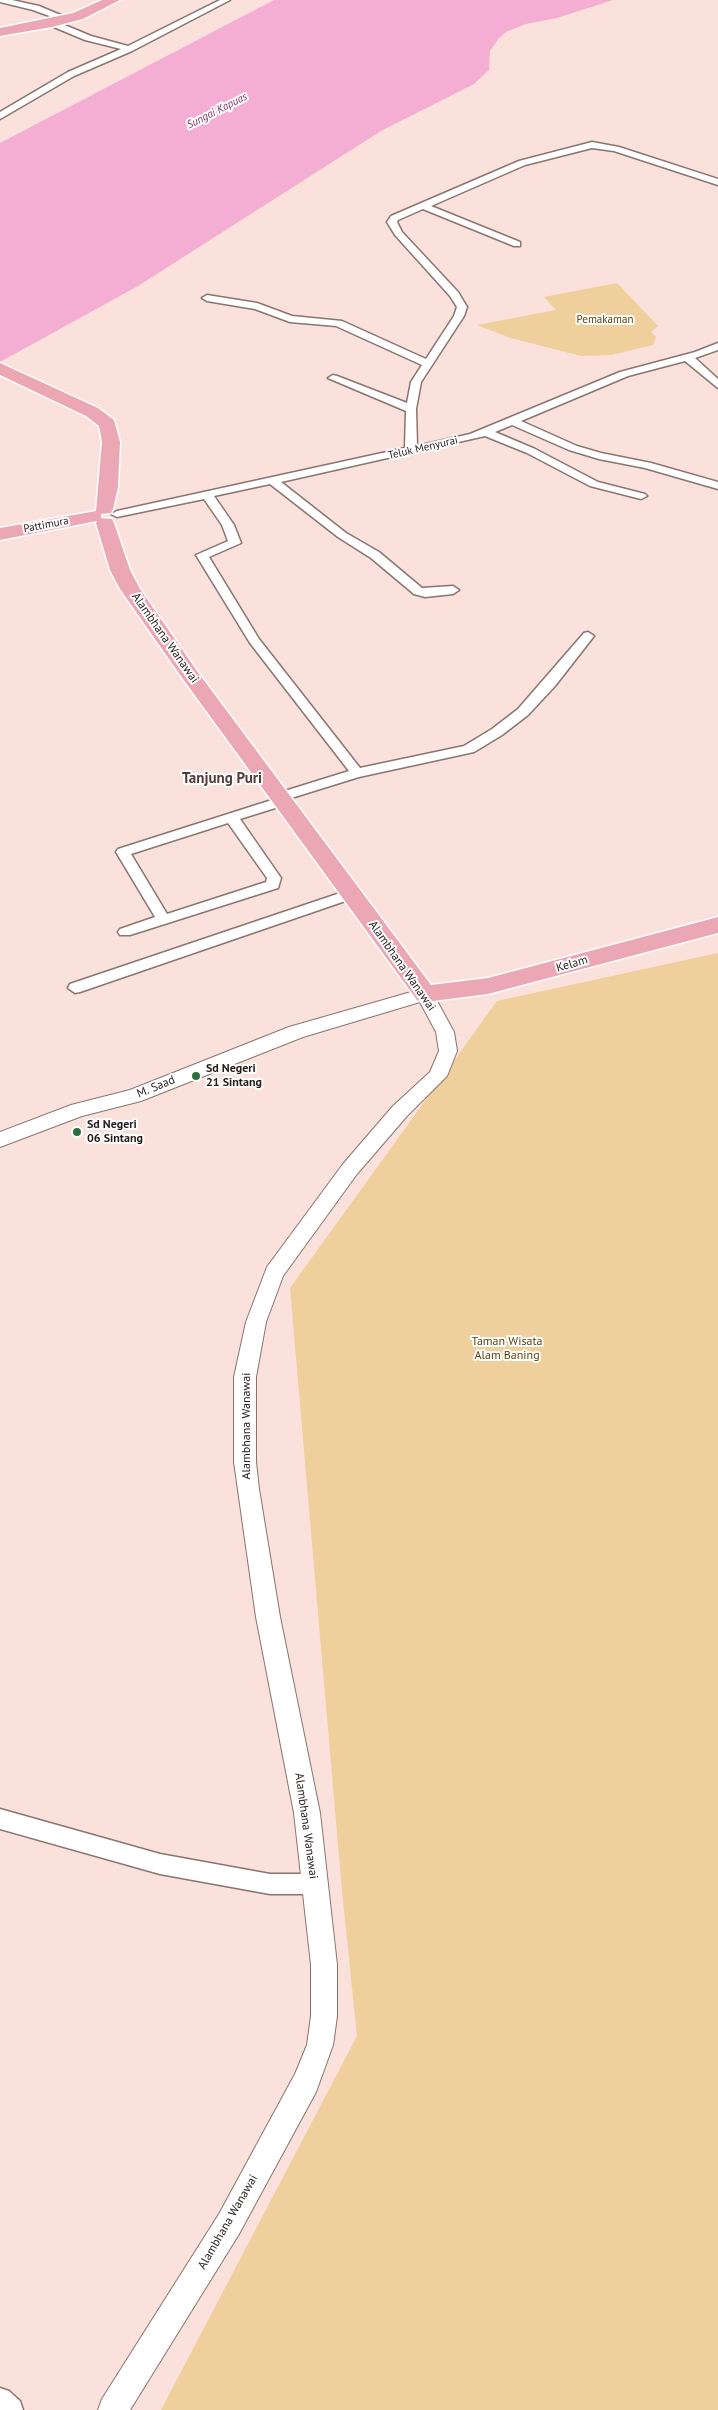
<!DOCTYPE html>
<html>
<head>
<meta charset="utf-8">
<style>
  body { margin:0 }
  canvas { display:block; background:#fae1db }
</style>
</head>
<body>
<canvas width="718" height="2410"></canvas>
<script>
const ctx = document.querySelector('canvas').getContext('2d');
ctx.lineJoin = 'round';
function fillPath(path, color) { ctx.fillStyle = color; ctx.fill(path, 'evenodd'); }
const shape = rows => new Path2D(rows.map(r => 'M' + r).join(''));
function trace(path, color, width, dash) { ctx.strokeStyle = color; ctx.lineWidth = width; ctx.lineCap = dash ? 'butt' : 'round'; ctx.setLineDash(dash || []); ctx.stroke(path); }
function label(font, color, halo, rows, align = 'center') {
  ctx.font = font + ' "PT Sans",sans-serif'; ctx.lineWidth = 4; ctx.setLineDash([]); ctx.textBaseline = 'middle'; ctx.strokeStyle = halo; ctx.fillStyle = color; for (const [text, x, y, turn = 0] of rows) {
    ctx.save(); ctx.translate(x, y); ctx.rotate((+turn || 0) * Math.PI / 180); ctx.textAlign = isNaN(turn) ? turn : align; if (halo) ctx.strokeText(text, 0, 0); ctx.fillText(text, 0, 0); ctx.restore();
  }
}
fillPath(shape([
  [617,283,658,326,651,332,656,337,653,345,611,355,581,356,511,338,477,325,556,310,544,297],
  [718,953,718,2410,161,2410,357,2036,342,1891,290,1288,497,1001]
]), '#efcf9b');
fillPath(shape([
  [274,0,613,0,557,18,526,24,506,32,499,38,490,51,489,70,474,84,381,131,138,286,0,362,0,143]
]), '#f4aed3');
const minor = shape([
  [0,0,12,0,39,6,70,19,63,21,33,10,0,2,0,0],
  [220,0,230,0,132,51,74,76,0,119,0,112,68,72,121,49,85,40,49,25,49,21,55,21,91,36,128,46,220,0],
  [592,142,619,147,718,179,718,185,614,151,592,148,525,165,431,206,520,242,520,246,514,246,423,209,398,220,397,222,402,232,458,292,467,307,464,316,421,382,416,409,417,446,470,434,620,372,695,352,718,343,718,350,695,358,718,379,718,388,685,361,628,376,521,421,577,446,601,453,651,463,718,482,718,489,645,468,599,459,569,450,512,425,495,432,535,449,598,482,645,494,647,496,641,499,590,486,527,453,485,436,281,482,346,533,379,552,422,588,453,586,459,590,453,594,425,597,414,594,371,558,338,537,270,484,214,496,234,525,241,543,209,557,259,639,360,768,464,746,492,729,518,709,584,633,588,632,594,636,555,686,528,715,502,735,474,752,359,777,288,799,288,804,240,819,281,878,278,888,130,935,120,935,118,932,120,929,155,917,116,852,118,849,275,799,275,794,349,771,250,643,196,555,228,541,222,525,204,499,117,517,111,514,117,511,405,448,406,411,328,378,333,375,337,376,407,403,411,382,422,365,336,326,290,322,255,309,207,301,202,298,207,295,257,303,292,316,342,321,426,359,454,316,457,307,450,296,395,235,387,222,391,216,519,161,592,142],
  [228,823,267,878,266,882,167,914,131,854,228,823],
  [352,889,357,891,359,894,357,897,80,992,75,993,68,988,70,984,352,889],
  [0,1809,160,1854,270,1874,314,1874,321,1877,324,1884,321,1891,314,1894,270,1894,160,1874,0,1829,0,1809],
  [0,2388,9,2391,20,2401,23,2410,0,2410,0,2388]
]);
const tertiary = shape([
  [425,988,431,990,454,1032,457,1051,447,1076,407,1116,357,1174,283,1276,266,1322,256,1377,256,1462,259,1489,280,1617,320,1813,337,1965,337,2016,333,2045,316,2092,239,2234,130,2410,98,2410,102,2399,219,2214,295,2074,307,2045,311,2016,311,1965,294,1813,256,1617,234,1462,234,1377,246,1322,267,1267,343,1164,393,1106,430,1072,439,1051,436,1032,420,1002,303,1037,141,1101,82,1116,0,1147,0,1132,71,1105,130,1090,289,1027,425,988]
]);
const primary = shape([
  [102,0,120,0,83,19,52,27,0,36,0,28,73,13,102,0],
  [0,363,98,408,114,420,120,442,118,487,113,509,111,513,101,514,101,518,112,519,114,523,130,570,140,589,197,671,431,985,488,978,718,917,718,933,488,994,425,1002,417,1000,183,679,120,589,110,570,96,523,97,521,0,540,0,528,96,511,102,442,99,426,86,416,0,375,0,363]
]);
trace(minor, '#8a746f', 3);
trace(tertiary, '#8a746f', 2);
trace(primary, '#fff', 3);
fillPath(minor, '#fff');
fillPath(tertiary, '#fff');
fillPath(primary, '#eca7b5');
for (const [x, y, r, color] of [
  [196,1076,5,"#2a703c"],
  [77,1132,5,"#2a703c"]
]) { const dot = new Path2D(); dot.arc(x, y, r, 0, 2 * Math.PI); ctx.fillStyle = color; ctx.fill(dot); trace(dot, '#fff', 2); }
label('italic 11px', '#843464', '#fff', [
  ["Sungai Kapuas",217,111,-27]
]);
label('11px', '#5e430f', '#fff', [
  ["Pemakaman",605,320]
]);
label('11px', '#251c1a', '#fff', [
  ["Teluk Menyurai",423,448,-13],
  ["Pattimura",46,525,-11]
]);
label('12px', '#251c1a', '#fff', [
  ["Alambhana Wanawai",165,638,55],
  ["Kelam",572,964,-16],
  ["Alambhana Wanawai",402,966,55],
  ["M. Saad",156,1087,-22],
  ["Alambhana Wanawai",247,1426,-90],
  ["Alambhana Wanawai",306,1826,82],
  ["Alambhana Wanawai",228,2222,-60]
]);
label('bold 12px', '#251c1a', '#fff', [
  ["Sd Negeri",206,1069],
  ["21 Sintang",206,1083],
  ["Sd Negeri",87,1125],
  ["06 Sintang",87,1139]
], 'left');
label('12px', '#5e430f', '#fff', [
  ["Taman Wisata",507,1342],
  ["Alam Baning",507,1356]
]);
label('bold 15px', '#503c38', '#fff', [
  ["Tanjung Puri",222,779]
]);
</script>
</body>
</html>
